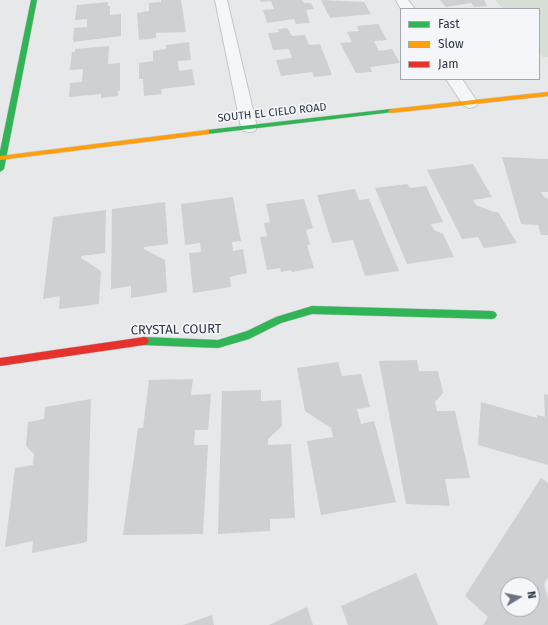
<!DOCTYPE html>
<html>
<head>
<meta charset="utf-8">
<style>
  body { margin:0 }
  #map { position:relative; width:548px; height:625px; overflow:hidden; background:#e6e8ea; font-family:"Fira Sans",sans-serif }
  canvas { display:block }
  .legend { position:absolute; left:400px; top:8px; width:140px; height:72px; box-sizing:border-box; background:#f4f6f9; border:1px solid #a4a8b1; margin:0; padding:5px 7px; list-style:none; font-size:12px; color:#2b3445 }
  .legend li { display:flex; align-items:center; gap:8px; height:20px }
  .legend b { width:20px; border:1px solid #a4a8b1 }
  .north { position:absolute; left:500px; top:577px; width:40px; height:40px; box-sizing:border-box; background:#f4f6f9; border:1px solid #a4a8b1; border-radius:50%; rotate:80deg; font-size:11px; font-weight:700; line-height:16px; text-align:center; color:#2b3445 }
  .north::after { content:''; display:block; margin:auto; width:14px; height:18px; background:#6c737f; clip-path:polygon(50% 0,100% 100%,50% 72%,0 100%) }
</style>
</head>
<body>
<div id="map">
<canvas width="548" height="625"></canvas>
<ul class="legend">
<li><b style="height:5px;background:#30b455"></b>Fast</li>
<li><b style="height:5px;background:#ff9f0a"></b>Slow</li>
<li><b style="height:5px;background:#e5322d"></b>Jam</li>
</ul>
<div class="north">N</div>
</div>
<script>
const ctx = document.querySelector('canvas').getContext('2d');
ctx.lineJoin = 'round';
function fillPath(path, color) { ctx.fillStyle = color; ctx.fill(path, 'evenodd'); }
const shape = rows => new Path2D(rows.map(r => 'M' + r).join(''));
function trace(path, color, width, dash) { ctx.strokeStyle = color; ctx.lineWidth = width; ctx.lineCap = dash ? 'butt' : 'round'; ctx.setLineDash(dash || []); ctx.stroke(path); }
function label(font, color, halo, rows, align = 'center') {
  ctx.font = font + ' "Fira Sans",sans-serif'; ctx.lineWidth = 3.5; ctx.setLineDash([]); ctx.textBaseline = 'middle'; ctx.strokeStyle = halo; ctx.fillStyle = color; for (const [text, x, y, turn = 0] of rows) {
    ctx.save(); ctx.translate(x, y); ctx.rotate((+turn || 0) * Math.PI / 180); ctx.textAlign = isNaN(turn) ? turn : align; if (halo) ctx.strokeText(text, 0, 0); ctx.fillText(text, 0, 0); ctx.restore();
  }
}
fillPath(shape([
  [495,0,548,0,548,57,543,57,539,53,539,9,503,9]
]), '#d6ded6');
fillPath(shape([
  [161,0,181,0,186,32,156,33,156,38,139,40,137,13,149,11,149,3,161,2],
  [260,0,302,0,304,3,311,3,314,9,306,10,310,23,296,24,294,19,267,23,263,10,274,9,271,1,261,2],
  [321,0,364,2,371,14,330,18],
  [440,0,484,0,487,6,474,7,471,3,446,7],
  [108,2,108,6,110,6,110,15,121,14,121,36,73,42,74,28,87,27,87,19,75,20,77,5],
  [378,24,387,40,374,41,379,51,392,49,400,63,370,67,372,72,356,73,340,43,352,42,347,32,359,31,357,26],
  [287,28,292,36,305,35,309,45,320,44,332,75,314,77,312,72,281,76,276,60,292,58,289,49,273,50,268,33,279,32,278,29],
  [189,42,191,60,178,61,179,71,192,69,195,85,161,89,162,94,144,96,143,79,139,79,139,63,153,61,153,51,166,49,166,45],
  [109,46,108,64,120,63,120,91,118,91,118,96,101,98,101,94,69,97,70,83,82,82,83,69,70,70,72,52,75,52,75,49],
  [502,157,548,159,548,192,541,192,543,196,548,199,548,235,541,235,538,225,521,224],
  [473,164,492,197,473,200,476,205,494,212,498,212,517,243,484,248,478,237,462,239,427,170],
  [407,184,410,188,426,186,443,222,431,224,434,230,443,234,454,257,407,264,375,188],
  [355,189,359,200,369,199,399,271,365,276,353,240,332,243,317,195],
  [233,197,241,241,232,242,233,251,243,249,247,273,230,277,231,287,193,293,189,253,201,252,200,243,185,245,181,204],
  [304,199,313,228,306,230,310,244,307,245,314,268,292,272,291,270,281,272,280,268,267,270,260,237,267,236,264,223,270,222,266,204],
  [165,202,168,244,144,247,144,249,165,260,167,292,131,298,131,286,111,289,112,209],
  [106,210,105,253,81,256,81,258,101,271,99,304,59,309,60,296,43,299,53,217],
  [417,360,419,371,438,371,443,393,435,402,437,411,455,411,470,478,445,479,450,506,406,504,379,361],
  [338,362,342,376,361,374,370,407,357,409,361,424,374,421,396,502,321,515,307,441,333,437,331,428,305,411,297,368],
  [193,379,191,395,211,394,208,430,195,430,194,445,208,445,203,534,123,535,138,428,143,428,149,380],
  [261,390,261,401,281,400,282,426,268,439,268,445,291,444,295,518,270,519,270,531,218,534,222,391],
  [544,394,548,395,548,465,478,445,481,402,537,418,537,415,545,417],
  [91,399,87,542,32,553,33,541,5,547,15,468,33,465,34,454,26,446,28,422,44,419,45,407],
  [541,478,548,483,548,577,544,584,548,598,548,625,483,625,488,617,465,596],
  [508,585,532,585,532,609,508,609],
  [416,573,438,625,348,625,341,606],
  [307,607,313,625,269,625],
  [212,615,214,625,183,625]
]), '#ced0d3');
const street = shape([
  [215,0,227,0,257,127,255,131,249,132,243,131,241,127,215,0],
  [396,0,408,0,415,9,401,9,396,0],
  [446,79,462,79,478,103,476,106,470,108,464,106,446,79]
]);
const fast = shape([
  [31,0,37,0,4,169,0,172,0,151,31,0],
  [391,109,394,111,393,112,207,134,204,132,207,130,391,109],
  [312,306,492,311,495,312,497,315,495,318,492,319,312,314,281,323,249,339,218,348,144,345,141,344,139,341,141,338,144,337,218,340,247,331,276,317,312,306]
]);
const slow = shape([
  [548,92,548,96,391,113,388,111,391,109,548,92],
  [207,130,209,130,209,134,0,160,0,156,207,130]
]);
const jam = shape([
  [144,337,147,338,149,341,147,344,144,345,0,366,0,358,144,337]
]);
trace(street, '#c4c6c8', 2);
trace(fast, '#c4c6c8', 1);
trace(slow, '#c4c6c8', 1);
trace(jam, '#c4c6c8', 1);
fillPath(street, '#f5f6f7');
fillPath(fast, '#30b455');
fillPath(slow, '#ff9f0a');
fillPath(jam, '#e5322d');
label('11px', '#2b3445', '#f4f6f9', [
  ["SOUTH EL CIELO ROAD",272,113,-6]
]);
label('13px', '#2b3445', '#f4f6f9', [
  ["CRYSTAL COURT",176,330,-1]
]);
</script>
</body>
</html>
